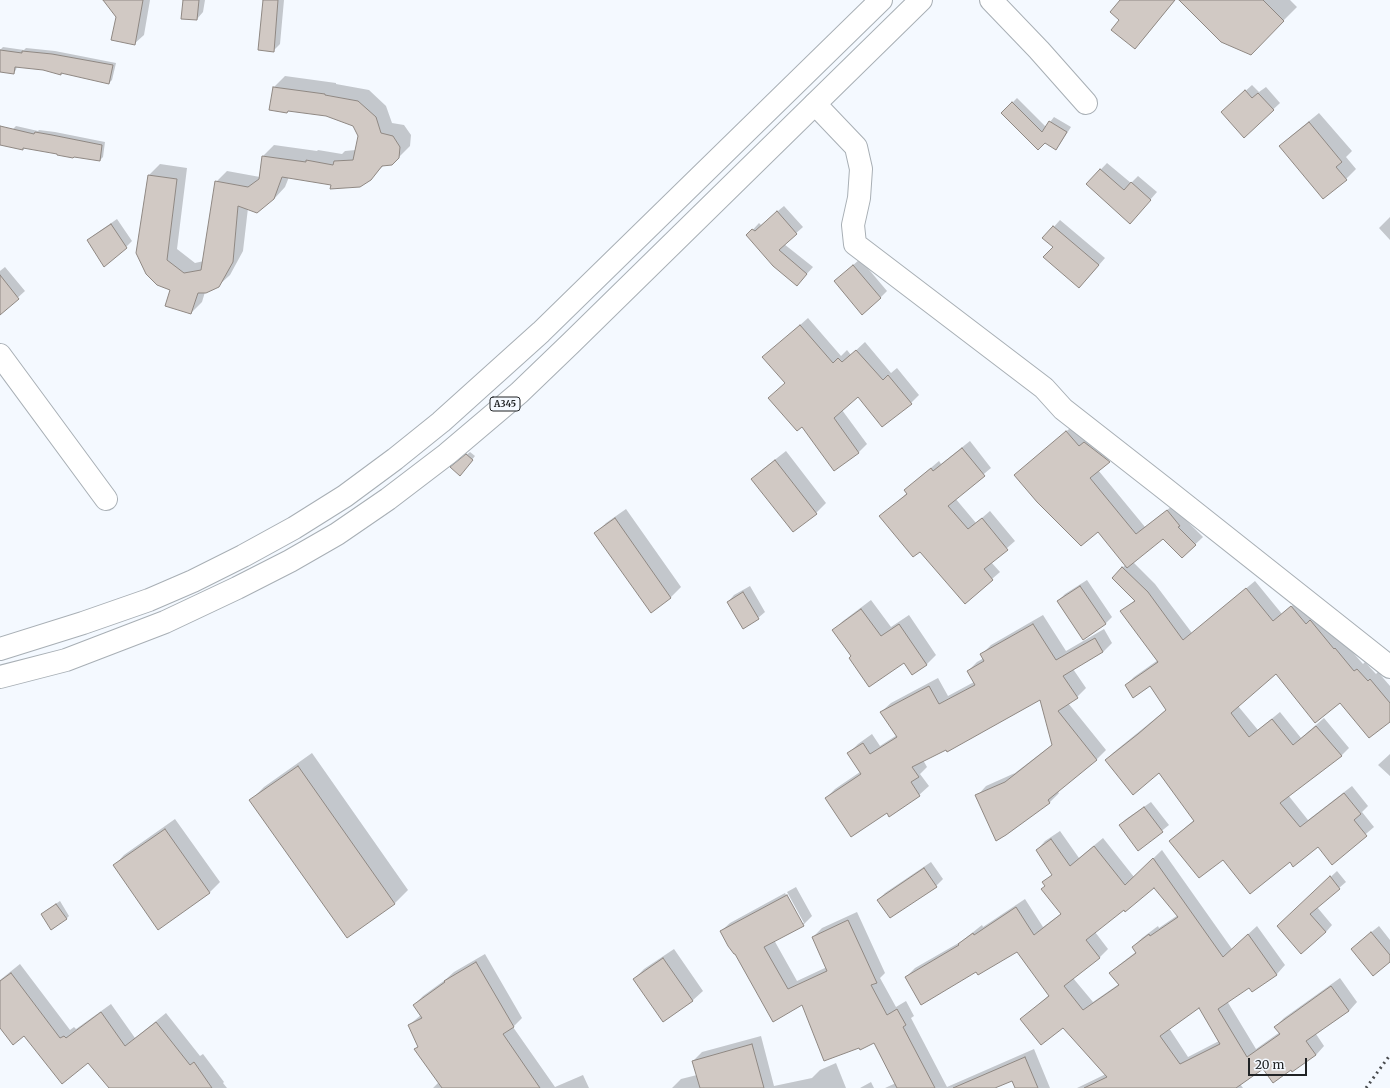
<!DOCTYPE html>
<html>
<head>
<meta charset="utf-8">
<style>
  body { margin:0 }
  #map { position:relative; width:1390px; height:1088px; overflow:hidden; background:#f4f9ff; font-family:Merriweather,serif }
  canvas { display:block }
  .scale { position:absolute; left:1248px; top:1058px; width:59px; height:18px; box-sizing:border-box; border:2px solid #202325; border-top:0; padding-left:5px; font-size:12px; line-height:14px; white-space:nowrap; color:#202325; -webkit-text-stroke:3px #f4f9ff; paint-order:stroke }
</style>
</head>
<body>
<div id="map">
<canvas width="1390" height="1088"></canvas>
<div class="scale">20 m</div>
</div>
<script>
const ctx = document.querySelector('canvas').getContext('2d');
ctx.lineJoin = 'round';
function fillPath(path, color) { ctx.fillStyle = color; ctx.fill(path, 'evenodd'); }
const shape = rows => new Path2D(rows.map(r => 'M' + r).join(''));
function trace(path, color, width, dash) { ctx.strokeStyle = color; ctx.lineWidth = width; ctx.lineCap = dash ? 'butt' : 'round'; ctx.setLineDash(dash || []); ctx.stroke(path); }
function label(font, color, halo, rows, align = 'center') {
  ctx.font = font + ' Merriweather,serif'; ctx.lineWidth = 4; ctx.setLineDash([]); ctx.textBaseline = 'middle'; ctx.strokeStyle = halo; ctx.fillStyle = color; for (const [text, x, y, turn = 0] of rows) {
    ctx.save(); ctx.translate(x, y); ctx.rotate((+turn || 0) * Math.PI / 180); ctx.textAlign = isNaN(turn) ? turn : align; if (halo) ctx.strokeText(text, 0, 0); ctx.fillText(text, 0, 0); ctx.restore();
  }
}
fillPath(shape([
  [104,0,150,0,144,35,134,44,117,17],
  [184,0,205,0,203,12,197,19],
  [264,0,284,0,280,44,273,51],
  [1121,0,1175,0,1145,37,1134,48,1121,20],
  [1180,0,1290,0,1297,7,1250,54],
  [3,47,24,50,26,48,55,51,116,63,112,80,109,83,62,72,61,73,43,69,17,66,16,70,13,73,0,71,0,50],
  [285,76,336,83,336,84,369,90,386,106,392,123,404,125,411,135,410,146,392,164,384,165,370,179,332,185,289,177,285,187,274,199,248,208,243,251,230,275,218,286,205,292,202,302,191,313,137,253,149,175,160,164,187,168,177,249,195,263,204,261,216,182,227,171,260,177,263,156,274,145,317,151,318,150,342,154,345,151,356,150,359,136,354,125,274,87],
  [1252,85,1259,92,1266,87,1280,103,1244,137,1229,106],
  [1017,98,1046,127,1054,117,1071,127,1060,144,1056,149,1002,113],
  [1319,113,1352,151,1346,157,1356,169,1346,179,1281,146,1291,136],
  [16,126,38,131,39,130,55,132,105,142,103,157,100,160,24,147,23,149,13,129],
  [1107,163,1131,183,1138,176,1157,192,1136,216,1087,184],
  [784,206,803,227,784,244,813,267,797,285,748,235,759,223,761,225],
  [1390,217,1390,240,1379,228],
  [117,219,132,241,126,247,88,241,94,235],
  [1060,220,1105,258,1086,280,1054,247,1044,238],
  [860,259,887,291,880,298,842,275],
  [5,267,25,291,3,311,0,307,0,271],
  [808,318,841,356,847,350,851,355,865,342,891,373,897,368,919,395,911,403,858,396,842,410,867,444,859,452,834,470,802,426,769,398,786,383,772,350],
  [1075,424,1117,453,1098,470,1145,527,1176,503,1185,519,1203,537,1182,557,1163,538,1133,562,1155,584,1192,633,1255,581,1282,614,1300,599,1343,641,1363,664,1365,662,1376,674,1378,672,1390,686,1390,721,1340,702,1276,672,1238,706,1258,730,1280,712,1301,738,1324,718,1349,748,1341,756,1288,795,1308,820,1352,786,1368,806,1362,812,1374,827,1332,863,1318,846,1290,861,1223,859,1170,841,1194,820,1159,772,1106,760,1114,752,1167,709,1150,685,1126,685,1134,677,1158,660,1122,611,1135,600,1113,578,1125,565,1098,531,1024,467],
  [970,441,991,468,955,498,976,523,990,511,1015,541,991,562,1000,572,992,579,920,550,881,516,907,493,913,483,939,461,941,464],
  [786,451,826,503,816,513,753,479,763,469],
  [470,452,475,456,463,471,454,465],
  [626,509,681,587,671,597,651,611,596,533,606,523],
  [1087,580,1112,617,1105,624,1058,601,1065,594],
  [750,586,765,612,758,618,728,602,734,595],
  [871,600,891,627,909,615,936,655,927,664,912,674,904,662,852,656,834,630,843,621],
  [1043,615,1066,651,1104,629,1112,643,1103,652,1073,669,1086,688,1077,697,1068,703,1106,750,1097,759,1057,791,1059,793,1050,802,1006,835,977,796,986,786,1015,773,1053,744,1040,699,923,760,927,767,920,774,929,786,919,795,887,812,826,798,835,789,860,772,848,754,858,744,872,734,880,746,897,735,881,712,891,703,938,678,948,696,974,682,968,671,977,662,984,658,982,654,991,645],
  [312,753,408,890,395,903,347,937,250,801,264,787],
  [1390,754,1390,776,1378,765],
  [1151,802,1169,825,1138,850,1120,825,1126,819],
  [175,819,220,882,210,892,159,928,114,866,124,855],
  [1060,831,1079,858,1103,838,1134,877,1162,850,1232,949,1257,926,1285,965,1277,974,1253,991,1249,986,1227,1001,1256,1049,1280,1032,1275,1027,1284,1018,1340,978,1357,1002,1349,1011,1316,1034,1324,1046,1316,1055,1292,1069,1263,1067,1240,1084,1243,1088,1077,1088,1106,1074,1063,1026,1021,1020,1049,995,1018,950,976,970,906,977,915,968,962,941,982,925,983,927,1025,899,1043,927,1062,913,1044,882,1053,874,1037,850,1045,841],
  [1154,886,1178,915,1159,928,1158,926,1142,938,1133,947,1137,951,1119,965,1110,973,1119,984,1093,1002,1073,978,1099,958,1108,949,1095,932],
  [1199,1007,1219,1041,1188,1057,1169,1028],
  [931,862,943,879,936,886,878,900,885,893],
  [1337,871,1346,882,1317,907,1332,925,1326,932,1285,920],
  [796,887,812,916,803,925,774,940,797,981,827,967,813,937,822,928,857,912,885,973,880,978,896,1007,906,1001,914,1016,911,1018,947,1087,1034,1049,1050,1088,1016,1088,1012,1079,992,1088,885,1088,896,1083,874,1041,803,1003,736,952,721,931,730,923,785,893,801,923,804,923,787,892],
  [60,901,69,916,66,919,45,911],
  [1379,926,1390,940,1390,960,1359,942],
  [674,949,703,991,692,1001,634,979,644,969],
  [485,954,522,1018,513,1027,555,1087,583,1075,589,1088,433,1088,439,1082,416,1049,419,1046,409,1025,421,1015,414,1005,423,996,445,980,454,972],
  [20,964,70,1030,74,1027,76,1029,111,1004,135,1038,166,1013,200,1056,203,1054,224,1082,223,1083,227,1088,110,1088,88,1061,0,1027,0,980],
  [761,1036,774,1086,812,1078,820,1070,836,1063,846,1088,672,1088,681,1079,697,1075,693,1061,702,1052],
  [871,1082,874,1088,860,1088]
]), '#0003');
const building = shape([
  [103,0,143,0,135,45,111,40,116,17,103,0],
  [183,0,199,0,197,20,181,19,183,0],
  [263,0,278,0,274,52,258,50,263,0],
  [1120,0,1175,0,1135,49,1111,30,1119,20,1110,12,1120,0],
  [1179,0,1263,0,1284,21,1251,55,1221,42,1179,0],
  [0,50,22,53,22,51,52,54,113,65,109,84,61,73,61,75,43,70,15,67,14,74,0,72,0,50],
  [273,87,325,94,325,95,358,101,376,117,381,133,393,136,400,147,399,158,392,165,382,166,371,180,360,187,330,189,331,185,282,177,274,199,257,213,238,206,233,262,219,287,206,293,198,293,191,314,165,306,170,290,157,285,146,274,136,253,148,175,177,179,167,260,184,273,201,270,215,181,248,187,259,179,262,156,306,162,306,160,333,165,334,161,353,160,358,136,353,126,326,116,288,111,287,113,269,110,273,87],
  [1245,90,1252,98,1258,93,1274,110,1244,138,1221,112,1245,90],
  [1012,102,1042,132,1049,121,1067,132,1056,150,1045,143,1038,150,1001,113,1012,102],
  [1309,122,1342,162,1336,167,1347,180,1323,199,1279,146,1309,122],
  [0,126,34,134,35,132,52,135,102,145,100,161,74,157,73,158,57,155,57,154,23,148,23,150,0,145,0,126],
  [1100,169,1124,190,1131,182,1151,200,1130,224,1086,184,1100,169],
  [777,211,797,234,779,250,807,274,797,286,773,266,746,235,752,229,755,231,777,211],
  [111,224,127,248,104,267,87,240,111,224],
  [1053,226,1099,265,1079,288,1043,257,1053,247,1042,238,1053,226],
  [853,265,881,298,862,315,834,281,853,265],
  [0,275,19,299,0,315,0,275],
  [800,325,833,363,838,358,842,362,856,350,883,380,888,375,912,404,882,427,858,397,834,418,859,453,834,471,802,427,797,431,768,398,785,383,762,357,800,325],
  [1066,431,1079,446,1084,442,1110,462,1090,478,1136,534,1167,510,1180,526,1178,527,1196,545,1182,558,1163,539,1127,568,1098,532,1081,546,1037,502,1014,475,1066,431],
  [962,448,985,476,948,506,968,529,982,518,1008,550,984,569,993,580,965,604,920,552,913,557,879,516,907,494,904,490,931,468,933,471,962,448],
  [466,454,473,460,460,476,450,467,466,454],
  [775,460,817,514,793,532,751,479,775,460],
  [615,518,671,598,651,613,594,533,615,518],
  [1122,567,1148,592,1183,640,1246,588,1273,621,1291,606,1306,624,1310,620,1311,621,1334,649,1335,648,1354,671,1357,669,1368,681,1370,679,1390,703,1390,722,1369,738,1340,703,1315,723,1276,674,1231,713,1249,737,1272,719,1293,745,1316,726,1342,756,1280,803,1300,827,1344,793,1361,814,1354,820,1367,836,1332,865,1318,847,1293,867,1290,862,1250,894,1223,860,1199,878,1169,841,1194,821,1159,773,1133,795,1105,760,1138,734,1166,710,1150,686,1133,698,1125,685,1158,662,1120,611,1135,601,1112,578,1122,567],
  [1080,586,1106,624,1083,640,1057,601,1080,586],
  [743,592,759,619,743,629,727,602,743,592],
  [861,609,881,636,899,624,927,665,912,675,904,663,869,687,849,658,851,656,832,630,861,609],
  [1033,624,1056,660,1095,638,1103,652,1063,676,1078,698,1058,711,1097,760,1048,800,1050,803,1006,835,996,841,975,795,1005,782,1052,745,1040,700,947,752,946,750,912,767,919,777,911,782,920,796,889,817,887,813,851,837,825,798,861,774,847,753,863,743,870,754,897,737,880,712,929,686,939,704,975,685,967,671,984,661,980,654,1033,624],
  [298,766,395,904,347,938,249,800,298,766],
  [1144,807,1163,832,1138,851,1119,825,1144,807],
  [165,829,210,893,158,930,113,865,165,829],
  [1051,839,1070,866,1094,846,1125,885,1153,858,1223,957,1248,934,1277,975,1252,992,1249,988,1218,1009,1247,1057,1280,1034,1274,1027,1331,986,1349,1011,1306,1041,1316,1055,1292,1072,1291,1070,1273,1083,1263,1069,1236,1088,1084,1088,1107,1077,1063,1028,1041,1045,1020,1019,1049,996,1017,952,978,975,976,972,921,1005,905,977,959,945,958,944,973,933,974,935,1016,907,1034,935,1061,914,1041,889,1045,886,1042,882,1052,875,1036,850,1051,839],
  [1154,888,1178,917,1150,936,1149,934,1132,947,1136,953,1109,973,1119,985,1083,1010,1064,986,1100,958,1086,940,1124,910,1125,912,1154,888],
  [1199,1008,1220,1044,1180,1064,1160,1036,1199,1008],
  [924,868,937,887,890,918,877,900,924,868],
  [1330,876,1340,889,1310,914,1326,932,1301,954,1277,926,1330,876],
  [787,895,804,926,764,947,788,989,827,971,812,937,848,920,877,983,871,985,887,1015,897,1009,906,1025,903,1027,935,1088,897,1088,874,1043,860,1050,859,1048,824,1061,802,1005,773,1022,735,954,734,954,728,946,720,931,787,895],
  [56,904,67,919,51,930,41,914,56,904],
  [1371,932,1390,955,1390,962,1373,976,1351,949,1371,932],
  [663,958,693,1001,663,1022,633,979,663,958],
  [476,962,514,1027,503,1034,540,1088,442,1088,414,1049,418,1047,408,1025,422,1018,413,1005,445,982,444,981,476,962],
  [11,973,60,1038,64,1036,66,1038,101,1012,125,1046,156,1022,190,1065,194,1062,212,1088,109,1088,88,1063,62,1084,24,1036,13,1045,0,1028,0,981,11,973],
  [752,1044,764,1088,700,1088,692,1061,752,1044],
  [1025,1057,1038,1088,1015,1088,1012,1081,995,1088,953,1088,1025,1057]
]);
fillPath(building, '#d1c9c4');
trace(building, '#8f8883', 1);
const minor = shape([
  [991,0,1039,50,1086,103],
  [815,104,856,147,861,169,859,198,853,225,855,244,1044,388,1063,409,1164,488,1390,667],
  [0,355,106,499]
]);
const trunk = shape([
  [0,649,83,623,149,600,193,581,243,556,294,528,345,496,395,459,441,422,541,332,881,0],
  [0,677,66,660,165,622,237,588,290,561,337,534,388,499,447,454,519,393,571,343,921,0]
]);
trace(minor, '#a8afb5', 24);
trace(trunk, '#a8afb5', 24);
trace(minor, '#fff', 22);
trace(trunk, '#fff', 22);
trace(shape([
  [1366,1088,1390,1055]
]), '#484b4e', 3, [2, 4]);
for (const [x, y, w] of [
  [505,404,30]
]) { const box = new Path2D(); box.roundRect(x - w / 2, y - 7, w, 14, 3); ctx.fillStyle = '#f4f9ff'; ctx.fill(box); trace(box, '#202325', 1); }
label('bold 9px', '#202325', null, [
  ["A345",505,404]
]);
</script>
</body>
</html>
